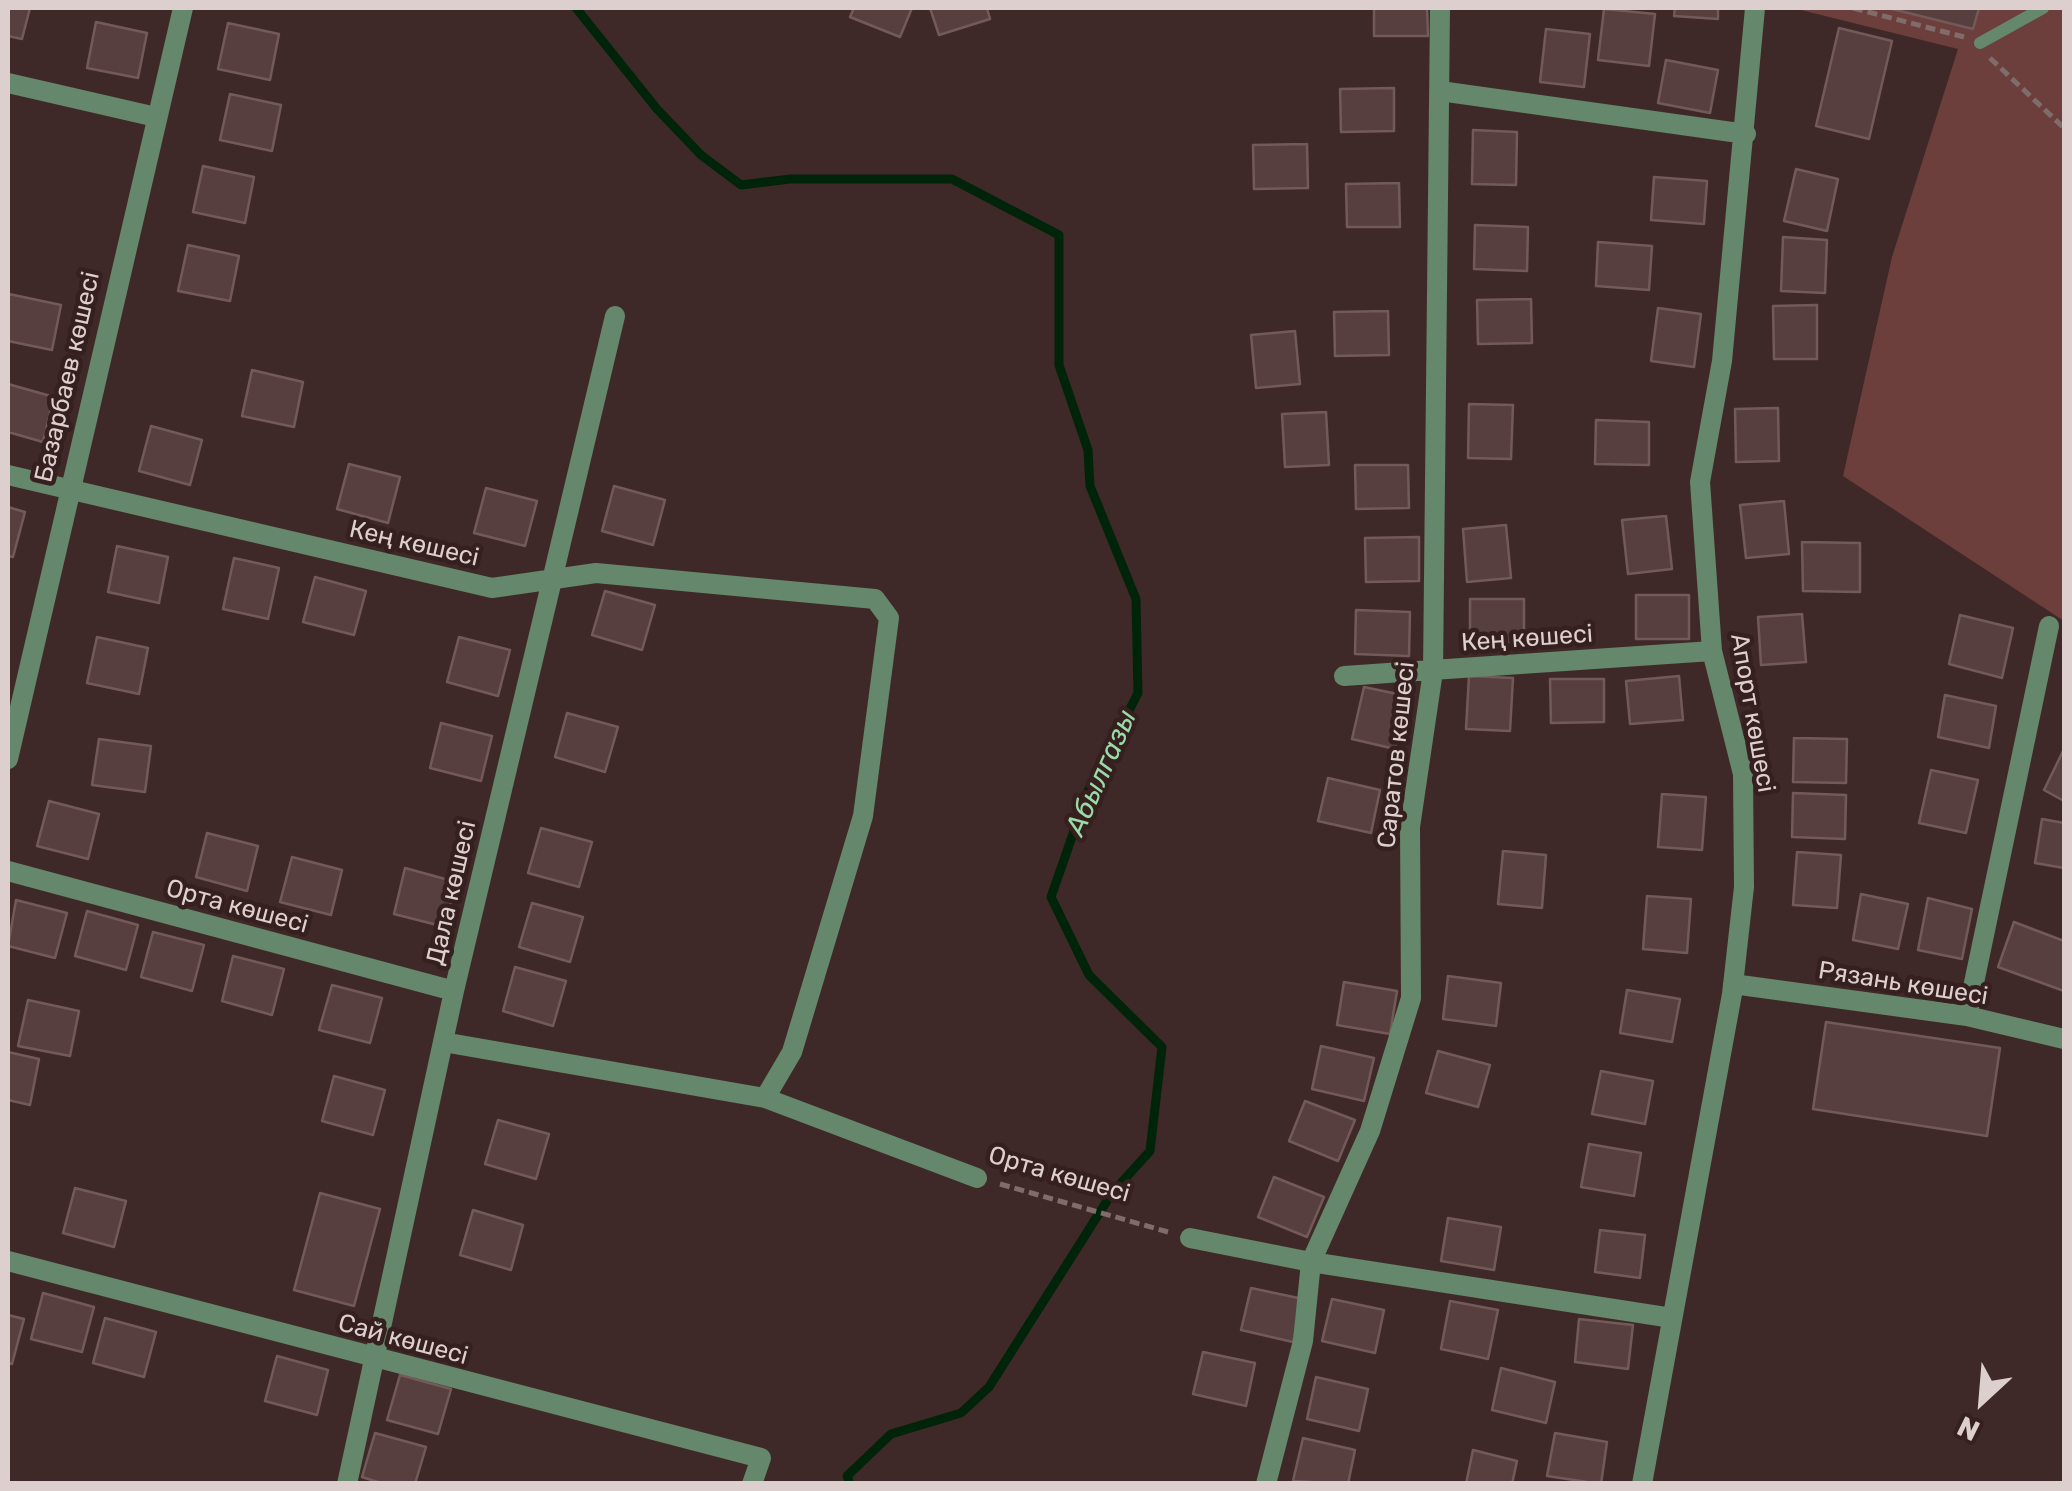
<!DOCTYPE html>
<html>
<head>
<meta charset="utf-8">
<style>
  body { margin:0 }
  #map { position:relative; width:2072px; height:1491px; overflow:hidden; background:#3f2928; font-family:Rubik,sans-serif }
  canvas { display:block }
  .frame { position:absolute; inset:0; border:10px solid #ddcfce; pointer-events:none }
  .north { position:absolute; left:1932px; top:1351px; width:100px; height:100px; -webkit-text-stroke:8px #35201f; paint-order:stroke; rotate:206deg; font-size:28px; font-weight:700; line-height:40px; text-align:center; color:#ddcfce }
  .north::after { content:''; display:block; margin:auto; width:35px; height:45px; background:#ddcfce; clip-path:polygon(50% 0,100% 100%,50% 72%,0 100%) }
</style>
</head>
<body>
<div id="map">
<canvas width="2072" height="1491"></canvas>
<div class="frame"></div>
<div class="north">N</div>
</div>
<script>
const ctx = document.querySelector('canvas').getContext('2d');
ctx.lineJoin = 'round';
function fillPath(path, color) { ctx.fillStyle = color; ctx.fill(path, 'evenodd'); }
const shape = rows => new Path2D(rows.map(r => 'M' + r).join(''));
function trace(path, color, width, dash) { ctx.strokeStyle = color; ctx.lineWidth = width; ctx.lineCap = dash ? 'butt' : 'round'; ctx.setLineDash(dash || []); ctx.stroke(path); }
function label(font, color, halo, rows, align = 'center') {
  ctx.font = font + ' Rubik,sans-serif'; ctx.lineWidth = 9; ctx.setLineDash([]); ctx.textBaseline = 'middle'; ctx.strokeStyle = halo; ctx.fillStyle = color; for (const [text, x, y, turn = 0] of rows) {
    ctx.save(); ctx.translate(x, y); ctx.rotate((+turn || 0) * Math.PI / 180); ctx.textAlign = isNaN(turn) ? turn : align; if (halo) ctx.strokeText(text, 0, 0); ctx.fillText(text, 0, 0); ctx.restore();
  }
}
fillPath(shape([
  [1793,8,2064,8,2064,621,1843,476,1892,257,1958,49]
]), '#6c3f3d');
trace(shape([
  [576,8,657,109,701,155,741,185,790,179,952,179,1059,235,1059,365,1088,450,1090,486,1136,599,1138,693,1088,791,1051,897,1089,975,1162,1047,1150,1151,1112,1193,989,1387,961,1413,891,1434,847,1476,850,1484]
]), '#002409', 9);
const building = shape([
  [8,8,30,8,22,39,8,36,8,8],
  [854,8,912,8,900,37,850,17,854,8],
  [930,8,987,8,990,19,939,35,930,8],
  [1374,8,1427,8,1428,36,1374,36,1374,8],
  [1675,8,1718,8,1718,19,1674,16,1675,8],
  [1888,8,1979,8,1973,29,1888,8],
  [1604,9,1655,14,1649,66,1598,60,1604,9],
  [96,22,147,33,138,78,87,68,96,22],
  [228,23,279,34,270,80,218,69,228,23],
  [1839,28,1892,41,1869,139,1816,126,1839,28],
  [1546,29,1590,34,1584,87,1540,82,1546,29],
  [1666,60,1718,70,1710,113,1658,103,1666,60],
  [1394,88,1394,131,1341,132,1340,89,1394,88],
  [230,94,281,105,272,151,220,140,230,94],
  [1473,130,1517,132,1516,185,1472,184,1473,130],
  [1307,144,1308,188,1254,189,1253,145,1307,144],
  [203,166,254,177,245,223,193,212,203,166],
  [1796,169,1838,179,1827,231,1784,221,1796,169],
  [1654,177,1707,181,1704,224,1651,220,1654,177],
  [1399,183,1400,227,1347,227,1346,184,1399,183],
  [1475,225,1528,227,1527,271,1474,269,1475,225],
  [1783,237,1827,240,1825,293,1781,291,1783,237],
  [1598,242,1652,246,1649,290,1596,286,1598,242],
  [188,245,239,256,230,301,178,291,188,245],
  [9,294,61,305,52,350,8,341,9,294],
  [1531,299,1532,343,1478,344,1477,300,1531,299],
  [1817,305,1817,359,1774,359,1773,306,1817,305],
  [1658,308,1701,314,1694,367,1651,361,1658,308],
  [1388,311,1389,355,1335,356,1334,312,1388,311],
  [1295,331,1300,384,1256,388,1251,335,1295,331],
  [252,370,303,382,294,427,242,416,252,370],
  [8,384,54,397,43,442,8,432,8,384],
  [1469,404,1513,405,1511,459,1468,458,1469,404],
  [1778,408,1779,461,1736,462,1735,409,1778,408],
  [1326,412,1329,465,1285,467,1282,414,1326,412],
  [1596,420,1649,422,1649,465,1595,464,1596,420],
  [151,426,202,440,190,485,139,471,151,426],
  [349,464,400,477,388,523,337,509,349,464],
  [1355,465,1408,465,1409,508,1356,509,1355,465],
  [614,486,665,500,653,545,602,531,614,486],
  [486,488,537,501,525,546,474,533,486,488],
  [1784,501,1789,554,1746,558,1740,505,1784,501],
  [8,507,25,512,13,557,8,556,8,507],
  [1666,516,1672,569,1628,574,1622,520,1666,516],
  [1506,525,1511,578,1467,582,1463,529,1506,525],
  [1419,537,1419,581,1366,582,1365,538,1419,537],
  [1802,542,1860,543,1860,592,1803,591,1802,542],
  [117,546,168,557,159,603,108,592,117,546],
  [234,558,279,568,268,619,223,609,234,558],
  [315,577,366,591,354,635,303,622,315,577],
  [605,591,655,605,642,650,592,635,605,591],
  [1636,595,1689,595,1689,639,1636,639,1636,595],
  [1470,599,1524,599,1524,643,1470,643,1470,599],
  [1356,610,1410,612,1409,656,1355,654,1356,610],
  [1802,614,1806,662,1761,665,1758,617,1802,614],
  [1960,615,2013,628,2002,678,1949,664,1960,615],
  [97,637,148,648,139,694,87,683,97,637],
  [459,637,510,650,498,696,447,682,459,637],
  [1469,676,1513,678,1510,731,1466,729,1469,676],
  [1679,676,1683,720,1630,724,1626,681,1679,676],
  [1550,679,1604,679,1604,722,1551,723,1550,679],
  [1364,687,1407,696,1395,749,1352,739,1364,687],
  [1945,695,1996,706,1989,748,1938,737,1945,695],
  [567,713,618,727,605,772,555,757,567,713],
  [441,723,492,736,481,781,430,768,441,723],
  [1794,738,1847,739,1846,783,1793,782,1794,738],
  [99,739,151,746,145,792,92,785,99,739],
  [2064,749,2064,801,2044,790,2064,749],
  [1931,770,1978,780,1966,833,1919,823,1931,770],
  [1328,778,1380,790,1371,833,1318,821,1328,778],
  [1793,793,1846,795,1845,839,1792,837,1793,793],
  [1662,794,1706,797,1702,850,1658,847,1662,794],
  [49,801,99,814,88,859,37,846,49,801],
  [2042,819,2064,823,2064,868,2035,863,2042,819],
  [541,828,592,842,579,887,528,873,541,828],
  [207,833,258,846,247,891,196,877,207,833],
  [1503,851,1546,855,1542,908,1498,904,1503,851],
  [1797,852,1841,855,1837,908,1793,905,1797,852],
  [292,857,342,870,331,915,280,902,292,857],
  [405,868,456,882,445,927,394,914,405,868],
  [1861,894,1908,904,1898,949,1853,940,1861,894],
  [1647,896,1691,899,1687,953,1643,949,1647,896],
  [1928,898,1972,909,1962,959,1918,950,1928,898],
  [16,900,67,913,55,958,8,946,16,900],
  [532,903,583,917,570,962,519,947,532,903],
  [87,911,138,925,126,970,75,956,87,911],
  [2014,922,2064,941,2064,991,1998,967,2014,922],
  [153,932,204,945,192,991,141,977,153,932],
  [233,956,284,969,272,1015,222,1001,233,956],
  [515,967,566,981,553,1026,503,1011,515,967],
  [1448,976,1501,983,1496,1026,1443,1019,1448,976],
  [1344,982,1397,991,1390,1034,1337,1025,1344,982],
  [332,985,382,998,370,1043,319,1030,332,985],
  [1627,990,1680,999,1672,1042,1620,1033,1627,990],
  [28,1000,79,1011,70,1056,18,1046,28,1000],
  [1826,1022,2000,1048,1987,1136,1813,1109,1826,1022],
  [1321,1046,1374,1058,1364,1101,1312,1089,1321,1046],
  [1438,1051,1490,1065,1478,1107,1426,1093,1438,1051],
  [8,1052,39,1059,30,1105,8,1100,8,1052],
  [1601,1071,1653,1081,1645,1124,1592,1114,1601,1071],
  [334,1076,385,1090,373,1135,322,1121,334,1076],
  [1305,1101,1355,1120,1338,1161,1289,1141,1305,1101],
  [498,1120,549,1134,536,1179,485,1164,498,1120],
  [1589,1144,1641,1153,1634,1196,1581,1187,1589,1144],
  [1274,1177,1324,1197,1307,1237,1258,1217,1274,1177],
  [75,1188,126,1201,114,1247,63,1233,75,1188],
  [320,1193,380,1209,354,1306,294,1290,320,1193],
  [473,1210,523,1225,511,1270,460,1255,473,1210],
  [1448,1218,1501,1227,1494,1270,1441,1261,1448,1218],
  [1600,1230,1645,1235,1640,1278,1595,1272,1600,1230],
  [1251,1288,1303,1299,1293,1342,1241,1330,1251,1288],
  [43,1293,94,1307,82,1352,31,1339,43,1293],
  [1332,1299,1384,1310,1375,1353,1322,1341,1332,1299],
  [1450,1301,1498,1310,1488,1359,1441,1349,1450,1301],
  [8,1315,24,1319,12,1364,8,1363,8,1315],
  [105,1318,156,1332,144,1377,93,1363,105,1318],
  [1579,1319,1633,1325,1628,1369,1575,1362,1579,1319],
  [1203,1352,1255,1363,1246,1406,1193,1394,1203,1352],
  [277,1356,328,1370,317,1415,265,1401,277,1356],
  [1501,1368,1555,1382,1546,1423,1492,1410,1501,1368],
  [400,1375,451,1389,438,1434,387,1420,400,1375],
  [1316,1377,1368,1389,1359,1431,1307,1419,1316,1377],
  [375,1433,426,1447,415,1484,384,1484,362,1477,375,1433],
  [1555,1433,1607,1442,1601,1484,1547,1476,1555,1433],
  [1303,1438,1355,1450,1348,1484,1293,1481,1303,1438],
  [1473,1450,1517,1461,1512,1484,1466,1484,1473,1450]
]);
fillPath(building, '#563f3e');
trace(building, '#735a58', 2.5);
trace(shape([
  [1853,8,1964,37],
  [1990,58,2064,128],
  [1000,1184,1168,1232]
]), '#7f6c6b', 5, [10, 5]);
trace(shape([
  [1980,43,2043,8]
]), '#65876b', 12);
trace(shape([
  [8,83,156,117],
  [1440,91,1746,134],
  [8,475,492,588,596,573,875,599,889,618,863,816,792,1052,765,1098],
  [1344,676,1712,651],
  [8,871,454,991],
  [1733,984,1967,1016,2064,1039],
  [1967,1016,2049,626],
  [443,1042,765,1098,977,1178],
  [1190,1238,1311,1262,1672,1318],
  [8,1261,761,1458,752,1484],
  [347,1484,454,991,615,316],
  [1266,1484,1303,1341,1311,1262,1370,1131,1411,998,1410,827,1433,671,1440,8],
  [1642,1484,1732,994,1744,887,1743,774,1712,651,1700,482,1722,361,1755,8]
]), '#65876b', 20);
trace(shape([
  [8,759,183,8]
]), '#65876b', 20);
label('25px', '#ddcfce', '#35201f', [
  ["Базарбаев көшесі",68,377,-77],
  ["Кең көшесі",414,544,13],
  ["Кең көшесі",1527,639,-4],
  ["Апорт көшесі",1752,713,80],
  ["Саратов көшесі",1397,755,-84],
  ["Дала көшесі",452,893,-77],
  ["Орта көшесі",237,907,15],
  ["Рязань көшесі",1903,984,9],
  ["Орта көшесі",1059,1175,16],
  ["Сай көшесі",403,1340,15]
]);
label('italic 28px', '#9adaa7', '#35201f', [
  ["Абылгазы",1102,773,-66]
]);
</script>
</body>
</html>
